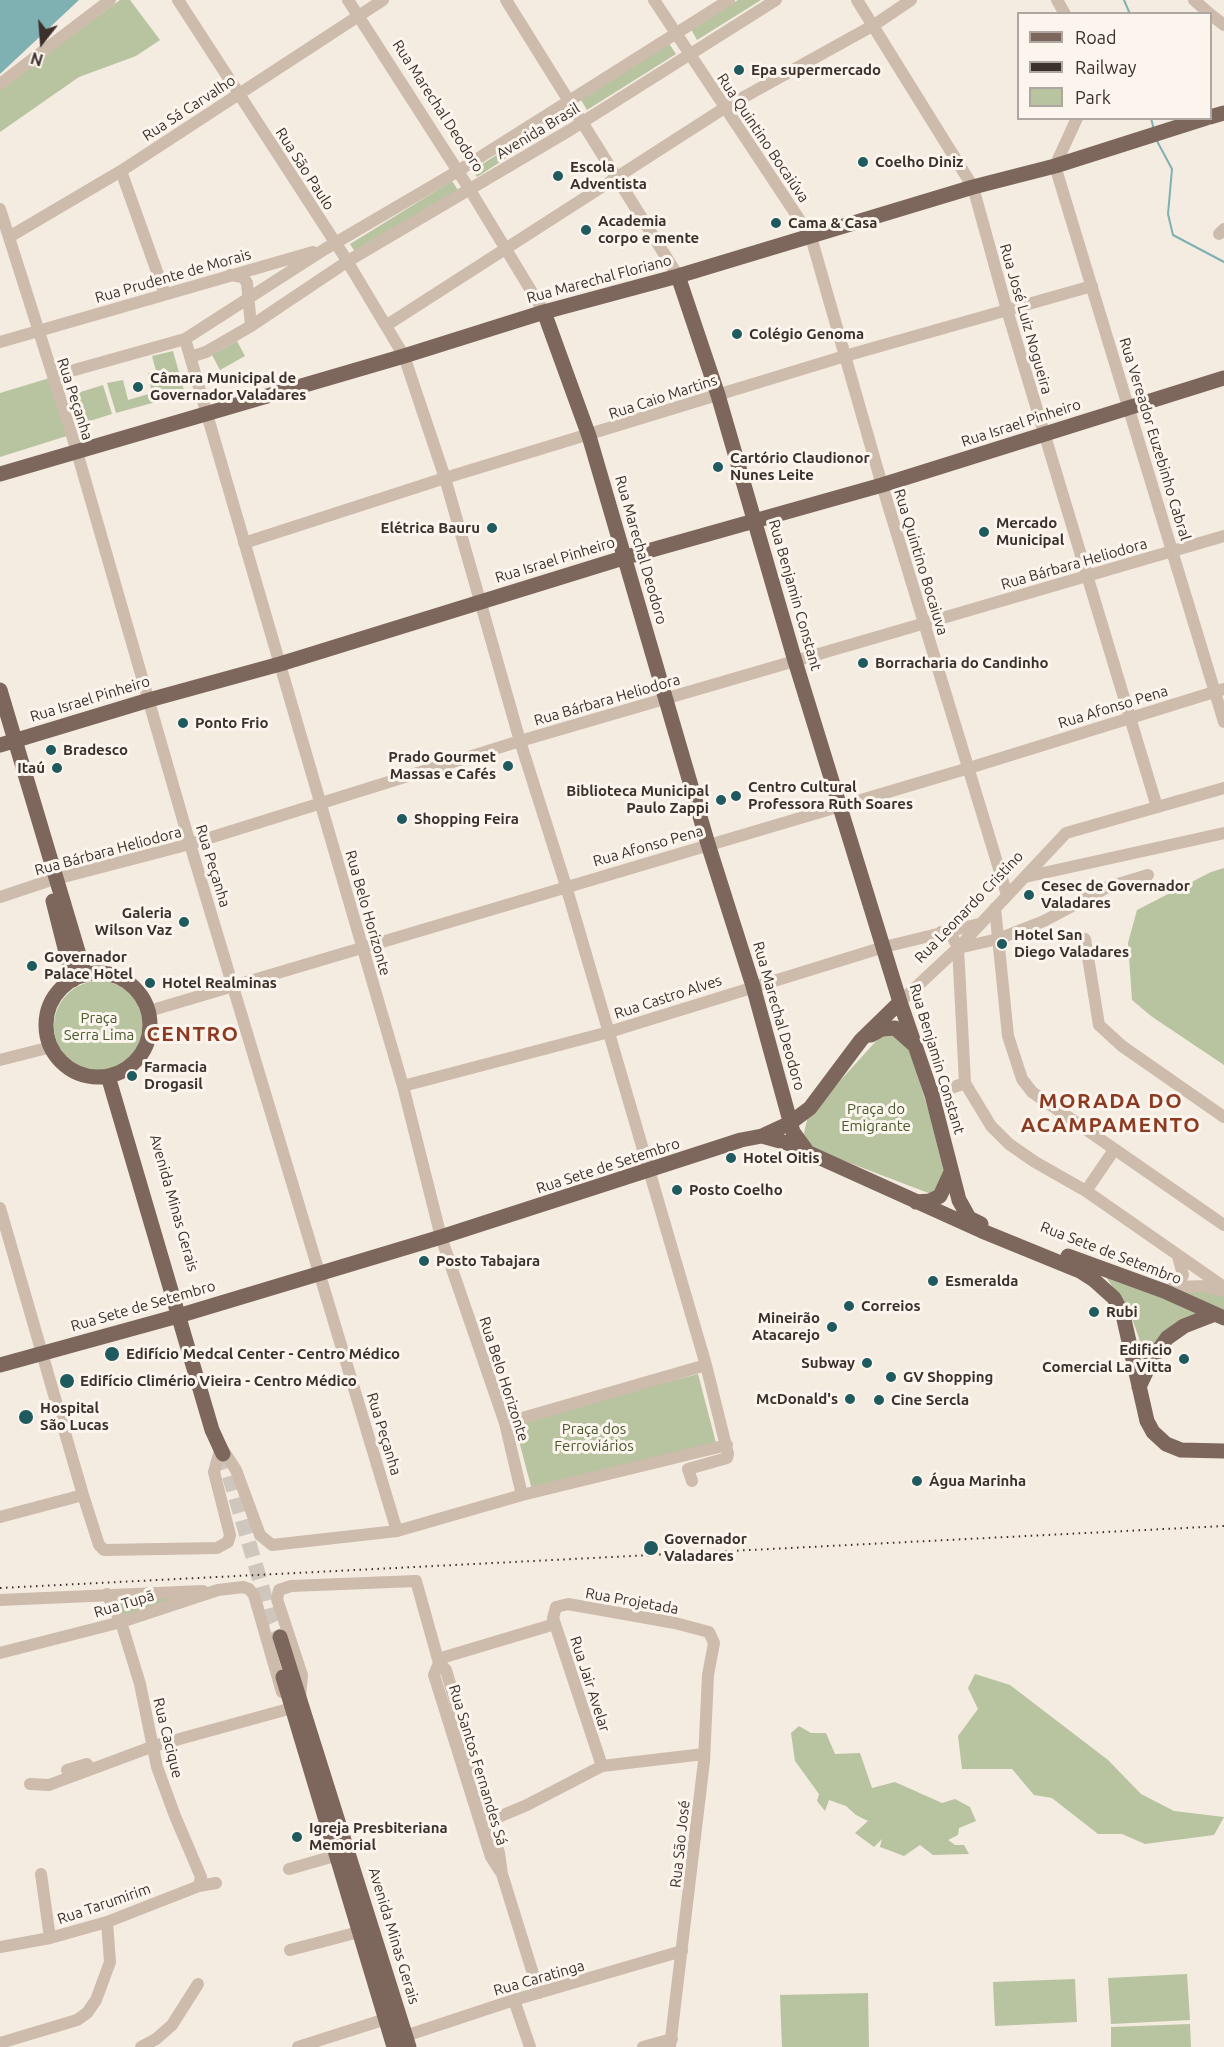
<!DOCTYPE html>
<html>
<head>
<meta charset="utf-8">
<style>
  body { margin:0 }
  #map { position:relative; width:1224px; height:2047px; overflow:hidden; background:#f4ebe1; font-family:Ubuntu,sans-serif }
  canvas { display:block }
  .legend { position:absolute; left:1017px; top:12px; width:195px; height:108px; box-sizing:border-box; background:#fbf5ee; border:2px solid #aea6a0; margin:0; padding:8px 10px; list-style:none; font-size:18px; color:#3b302b }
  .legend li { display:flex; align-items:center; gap:12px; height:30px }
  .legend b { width:30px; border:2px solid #aea6a0 }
  .north { position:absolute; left:12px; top:12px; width:60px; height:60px; -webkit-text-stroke:4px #fbf5ee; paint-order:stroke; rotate:197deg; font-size:16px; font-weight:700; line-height:24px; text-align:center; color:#3b302b }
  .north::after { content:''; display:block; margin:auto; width:21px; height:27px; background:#3b302b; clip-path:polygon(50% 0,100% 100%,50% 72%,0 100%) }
</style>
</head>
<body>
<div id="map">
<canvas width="1224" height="2047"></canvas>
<ul class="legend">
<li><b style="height:8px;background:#7d675c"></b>Road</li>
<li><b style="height:8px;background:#3b302b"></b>Railway</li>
<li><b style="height:16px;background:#b8c4a0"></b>Park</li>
</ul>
<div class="north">N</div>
</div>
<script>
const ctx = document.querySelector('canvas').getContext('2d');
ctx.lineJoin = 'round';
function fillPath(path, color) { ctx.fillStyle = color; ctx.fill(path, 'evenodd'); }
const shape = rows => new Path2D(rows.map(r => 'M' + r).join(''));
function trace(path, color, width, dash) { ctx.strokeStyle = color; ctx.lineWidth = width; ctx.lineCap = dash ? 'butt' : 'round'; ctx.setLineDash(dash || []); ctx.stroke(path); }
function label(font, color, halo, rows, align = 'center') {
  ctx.font = font + ' Ubuntu,sans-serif'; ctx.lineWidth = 6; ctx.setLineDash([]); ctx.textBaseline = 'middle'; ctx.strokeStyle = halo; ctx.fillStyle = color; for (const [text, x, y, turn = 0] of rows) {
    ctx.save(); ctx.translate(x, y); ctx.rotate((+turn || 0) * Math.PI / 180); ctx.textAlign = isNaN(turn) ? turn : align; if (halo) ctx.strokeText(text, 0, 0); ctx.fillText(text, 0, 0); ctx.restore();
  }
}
fillPath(shape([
  [120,0,130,0,160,40,136,56,79,77,0,132,0,89],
  [738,0,761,0,697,40,691,29],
  [668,42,676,54,587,110,580,98],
  [563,112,567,119,477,177,473,170],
  [452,181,458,190,355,252,350,244],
  [237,341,245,356,220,370,212,355],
  [173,351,185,394,116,413,107,383,123,380,128,400,152,393,148,373,156,371,152,356],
  [53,377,70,435,0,457,0,393],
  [103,385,112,414,80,424,71,395],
  [1224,868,1224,1065,1151,1016,1132,1000,1128,943,1137,910,1211,872],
  '54 1026a45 45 0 1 1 90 0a45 45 0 1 1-90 0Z',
  [897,1034,906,1043,912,1057,946,1168,943,1184,931,1194,813,1149,807,1143,804,1133,808,1116,878,1039,882,1036],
  [1104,1274,1203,1312,1144,1367,1139,1338,1130,1313],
  [1193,1290,1224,1294,1224,1310,1180,1292],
  [698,1374,716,1443,532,1490,514,1422],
  [205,1593,123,1619,115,1596],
  [975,1674,1010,1685,1108,1760,1141,1794,1174,1811,1224,1817,1214,1835,1145,1844,1122,1834,1098,1834,1052,1798,1034,1795,1012,1769,962,1769,958,1736,978,1709,968,1688],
  [799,1726,811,1733,826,1733,835,1754,860,1753,872,1788,895,1782,942,1803,955,1799,970,1807,976,1821,959,1828,958,1835,948,1840,955,1845,964,1845,969,1854,933,1855,920,1845,904,1856,880,1847,882,1839,874,1847,855,1833,868,1821,856,1815,846,1806,829,1800,825,1811,817,1801,819,1794,795,1761,791,1733],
  [1187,1974,1190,2020,1111,2024,1108,1978],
  [1075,1979,1077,2022,995,2026,993,1982],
  [868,1993,869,2047,782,2047,780,1995],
  [1190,2024,1191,2047,1111,2047,1111,2027]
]), '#b8c4a0');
fillPath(shape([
  [0,0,79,0,0,74]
]), '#7fb0b2');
trace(shape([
  [1124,0,1130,14],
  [1151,118,1154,130],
  [1157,141,1172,169,1168,214,1173,235,1224,262]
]), '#7fb0b2', 2);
trace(shape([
  [223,1454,270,1615,280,1637]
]), '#cfc6bd', 15, [15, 8]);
trace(shape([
  [178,0,344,256,404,356,445,478,520,741,566,886,706,1365,728,1454,727,1458,688,1469,692,1481],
  [348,0,470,190,544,312],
  [506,0,678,276],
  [654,0,811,237,882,485,1007,895],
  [857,0,973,187,1007,310,1157,807],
  [1057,0,1065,14],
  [1194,0,1210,14],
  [1210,14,1224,25],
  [0,84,110,0],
  [1077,118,1055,166,1224,722],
  [121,171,165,294],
  [0,209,75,445,190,844,397,1531],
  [1219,234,1224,229],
  [9,237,121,171,383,0],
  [230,275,243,277,247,283,251,326],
  [387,325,726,107,874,25,911,0],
  [185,339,403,1086,441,1237,505,1423,522,1495],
  [0,342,313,252],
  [190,357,206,352,251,326,348,261,570,130,776,0],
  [53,376,185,339,325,249,458,171,729,0],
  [244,543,445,478,845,356,1092,286],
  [1025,877,1224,833],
  [0,897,48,881,190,844,520,741,1224,536],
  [995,908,1008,1036,1022,1079,1032,1092,1224,1225],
  [941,932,952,936,958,947,965,1083,991,1126,1009,1144,1035,1162,1086,1191,1224,1287],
  [1085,939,1099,1025,1122,1046,1224,1117],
  [958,948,998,939,1044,921,1108,887,1148,875],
  [900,1002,958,948,1066,833,1224,788],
  [149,1011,969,768,1224,689],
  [0,1060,51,1047],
  [403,1086,609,1032,884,947,979,924],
  [932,1095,965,1083],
  [1086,1191,1114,1150],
  [0,1208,83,1495,99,1545,104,1550,217,1548,228,1542,230,1535,214,1472,221,1447,236,1470,260,1535,272,1545,397,1531,522,1495,727,1445],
  [1177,1287,1183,1275,1178,1256],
  [1164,1291,1177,1287,1204,1286,1223,1291],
  [505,1423,706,1365],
  [0,1517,83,1495],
  [107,1594,121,1622,140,1684,157,1767,175,1816,201,1877,199,1886],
  [0,1600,203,1591],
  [0,1653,121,1622,218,1590,243,1587,249,1589,254,1595,282,1692],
  [438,1659,555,1624],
  [439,1663,434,1675,491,1857,500,1871],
  [300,1698,302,1675,277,1599,279,1590,291,1586,416,1581,439,1663,446,1670,499,1853,502,1874,539,1993],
  [602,1766,553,1618,556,1607,568,1604,675,1623,709,1632,714,1643,708,1675,704,1761,670,2047],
  [67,1770,87,1764],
  [30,1784,49,1785,154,1746,292,1708],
  [489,1821,527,1805,602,1766,704,1754],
  [289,1869,345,1853],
  [41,1874,50,1938],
  [0,1947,50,1938,107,1922,199,1886,216,1883],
  [290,1950,359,1932],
  [514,2000,530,2047],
  [399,2038,514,2000,682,1951],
  [0,2043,77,2020,87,2013,96,2000,110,1962,107,1922],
  [141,2047,156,2039,172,2025,198,1984],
  [298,2047,386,2019],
  [643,2047,672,2039]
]), '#cdbbac', 12);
trace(shape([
  [1210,117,1224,113],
  [678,276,718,395,795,661,900,1002,932,1095,959,1200,969,1218,981,1224],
  [544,312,589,436,708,844,753,986,793,1132,806,1150],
  [0,474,404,356,544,312,678,276,973,187,1055,166,1206,118],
  [0,690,85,975],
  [0,745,149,700,280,664,623,558,882,485,1224,378],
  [53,901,73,980],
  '46 1025a52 52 0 1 1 104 0a52 52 0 1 1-104 0Z',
  [871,1035,882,1029,895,1028,914,1045],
  [108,1076,212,1430,223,1454],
  [762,1136,790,1123,810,1108,861,1040,900,1002],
  [916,1202,930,1201,940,1196,951,1172],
  [1068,1256,1164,1291,1224,1318],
  [0,1365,178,1316,441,1237,741,1140,762,1136,787,1143,982,1231,1080,1271,1094,1280,1114,1298,1123,1315,1147,1421,1153,1432,1166,1444,1181,1450,1224,1451],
  [1139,1387,1152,1359,1167,1338,1184,1326,1215,1314],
  [280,1637,409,2047],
  [283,1677,394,2047]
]), '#7d675c', 15);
trace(shape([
  [0,1588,1224,1526]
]), '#3b302b', 2, [1.5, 4.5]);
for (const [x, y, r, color] of [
  [739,70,6,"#1f5a5e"],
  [863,162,6,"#1f5a5e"],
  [558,176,6,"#1f5a5e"],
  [776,223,6,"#1f5a5e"],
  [586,230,6,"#1f5a5e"],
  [737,334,6,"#1f5a5e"],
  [138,387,6,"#1f5a5e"],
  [718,467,6,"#1f5a5e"],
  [492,528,6,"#1f5a5e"],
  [984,532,6,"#1f5a5e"],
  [863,663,6,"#1f5a5e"],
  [183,723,6,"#1f5a5e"],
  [51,750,6,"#1f5a5e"],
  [508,766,6,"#1f5a5e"],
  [57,768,6,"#1f5a5e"],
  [736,796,6,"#1f5a5e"],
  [721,800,6,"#1f5a5e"],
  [402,819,6,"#1f5a5e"],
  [1029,895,6,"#1f5a5e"],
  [184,922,6,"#1f5a5e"],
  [1002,944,6,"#1f5a5e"],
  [32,966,6,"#1f5a5e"],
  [150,983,6,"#1f5a5e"],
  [132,1076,6,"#1f5a5e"],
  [731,1158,6,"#1f5a5e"],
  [677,1190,6,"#1f5a5e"],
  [424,1261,6,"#1f5a5e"],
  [933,1281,6,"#1f5a5e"],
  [849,1306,6,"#1f5a5e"],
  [1094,1312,6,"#1f5a5e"],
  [832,1327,6,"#1f5a5e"],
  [112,1354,8,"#1f5a5e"],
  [1184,1359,6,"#1f5a5e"],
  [867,1363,6,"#1f5a5e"],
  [891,1377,6,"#1f5a5e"],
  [67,1381,8,"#1f5a5e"],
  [850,1399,6,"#1f5a5e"],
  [879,1400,6,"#1f5a5e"],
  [26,1417,8,"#1f5a5e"],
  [917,1481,6,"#1f5a5e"],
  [651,1548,8,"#1f5a5e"],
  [297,1837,6,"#1f5a5e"]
]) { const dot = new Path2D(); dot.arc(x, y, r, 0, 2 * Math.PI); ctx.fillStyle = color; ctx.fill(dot); trace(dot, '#fbf5ee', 2); }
label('bold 15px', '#3b302b', '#fbf5ee', [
  ["Epa supermercado",751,70],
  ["Coelho Diniz",875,162],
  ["Escola",570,167],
  ["Adventista",570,184],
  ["Academia",598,221],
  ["corpo e mente",598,238],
  ["Cama & Casa",788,223],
  ["Colégio Genoma",749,334],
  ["Câmara Municipal de",150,378],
  ["Governador Valadares",150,395],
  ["Cartório Claudionor",730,458],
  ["Nunes Leite",730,475],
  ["Mercado",996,523],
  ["Municipal",996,540],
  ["Elétrica Bauru",480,528,"right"],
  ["Borracharia do Candinho",875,663],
  ["Ponto Frio",195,723],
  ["Bradesco",63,750],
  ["Prado Gourmet",496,757,"right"],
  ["Massas e Cafés",496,774,"right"],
  ["Itaú",45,768,"right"],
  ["Centro Cultural",748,787],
  ["Professora Ruth Soares",748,804],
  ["Biblioteca Municipal",709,791,"right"],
  ["Paulo Zappi",709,808,"right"],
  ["Shopping Feira",414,819],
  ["Cesec de Governador",1041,886],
  ["Valadares",1041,903],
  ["Galeria",172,913,"right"],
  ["Wilson Vaz",172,930,"right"],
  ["Hotel San",1014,935],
  ["Diego Valadares",1014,952],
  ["Governador",44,957],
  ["Palace Hotel",44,974],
  ["Hotel Realminas",162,983],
  ["Farmacia",144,1067],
  ["Drogasil",144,1084],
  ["Hotel Oitis",743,1158],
  ["Posto Coelho",689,1190],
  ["Posto Tabajara",436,1261],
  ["Esmeralda",945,1281],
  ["Correios",861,1306],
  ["Rubi",1106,1312],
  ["Mineirão",820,1318,"right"],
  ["Atacarejo",820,1335,"right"],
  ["Edificio",1172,1350,"right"],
  ["Comercial La Vitta",1172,1367,"right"],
  ["Edifício Medcal Center - Centro Médico",126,1354],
  ["Subway",855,1363,"right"],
  ["GV Shopping",903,1377],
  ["Edifício Climério Vieira - Centro Médico",80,1381],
  ["McDonald's",838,1399,"right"],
  ["Cine Sercla",891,1400],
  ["Hospital",40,1408],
  ["São Lucas",40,1425],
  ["Água Marinha",929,1481],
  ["Governador",664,1539],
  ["Valadares",664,1556],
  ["Igreja Presbiteriana",309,1828],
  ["Memorial",309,1845]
], 'left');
label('15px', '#3b302b', '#fbf5ee', [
  ["Rua Marechal Deodoro",438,106,57],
  ["Rua Sá Carvalho",189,108,-33],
  ["Avenida Brasil",538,131,-31],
  ["Rua Quintino Bocaiúva",763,138,56],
  ["Rua São Paulo",305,169,57],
  ["Rua Prudente de Morais",173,276,-16],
  ["Rua Marechal Floriano",599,279,-15],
  ["Rua José Luiz Nogueira",1026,319,74],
  ["Rua Caio Martins",663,397,-18],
  ["Rua Peçanha",75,399,72],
  ["Rua Israel Pinheiro",1021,423,-18],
  ["Rua Vereador Euzebinho Cabral",1155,439,73],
  ["Rua Marechal Deodoro",641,550,74],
  ["Rua Israel Pinheiro",555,560,-17],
  ["Rua Quintino Bocaiuva",921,562,73],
  ["Rua Bárbara Heliodora",1074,564,-16],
  ["Rua Benjamin Constant",795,595,74],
  ["Rua Israel Pinheiro",90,699,-17],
  ["Rua Bárbara Heliodora",607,700,-16],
  ["Rua Afonso Pena",1113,707,-17],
  ["Rua Afonso Pena",648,846,-16],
  ["Rua Bárbara Heliodora",108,851,-15],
  ["Rua Peçanha",213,866,73],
  ["Rua Leonardo Cristino",969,907,-46],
  ["Rua Belo Horizonte",368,913,74],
  ["Rua Castro Alves",668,997,-18],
  ["Rua Marechal Deodoro",779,1016,74],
  ["Rua Benjamin Constant",937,1059,73],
  ["Rua Sete de Setembro",608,1166,-18],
  ["Avenida Minas Gerais",174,1203,74],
  ["Rua Sete de Setembro",1111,1253,21],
  ["Rua Sete de Setembro",143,1306,-16],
  ["Rua Belo Horizonte",504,1379,72],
  ["Rua Peçanha",384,1434,73],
  ["Rua Projetada",632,1601,10],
  ["Rua Tupã",124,1604,-17],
  ["Rua Jair Avelar",590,1684,72],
  ["Rua Cacique",168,1738,76],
  ["Rua Santos Fernandes Sá",478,1765,73],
  ["Rua São José",680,1844,-84],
  ["Rua Tarumirim",104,1904,-19],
  ["Avenida Minas Gerais",394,1936,73],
  ["Rua Caratinga",539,1978,-16]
]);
label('15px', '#4a5a2e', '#fbf5ee', [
  ["Praça",99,1018],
  ["Serra Lima",99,1035],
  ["Praça do",876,1109],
  ["Emigrante",876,1126],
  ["Praça dos",594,1429],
  ["Ferroviários",594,1446]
]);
ctx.letterSpacing = '1.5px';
label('bold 21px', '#8c3b22', '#fbf5ee', [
  ["CENTRO",193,1034],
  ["MORADA DO",1111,1101],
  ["ACAMPAMENTO",1111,1125]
]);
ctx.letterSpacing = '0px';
</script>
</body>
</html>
